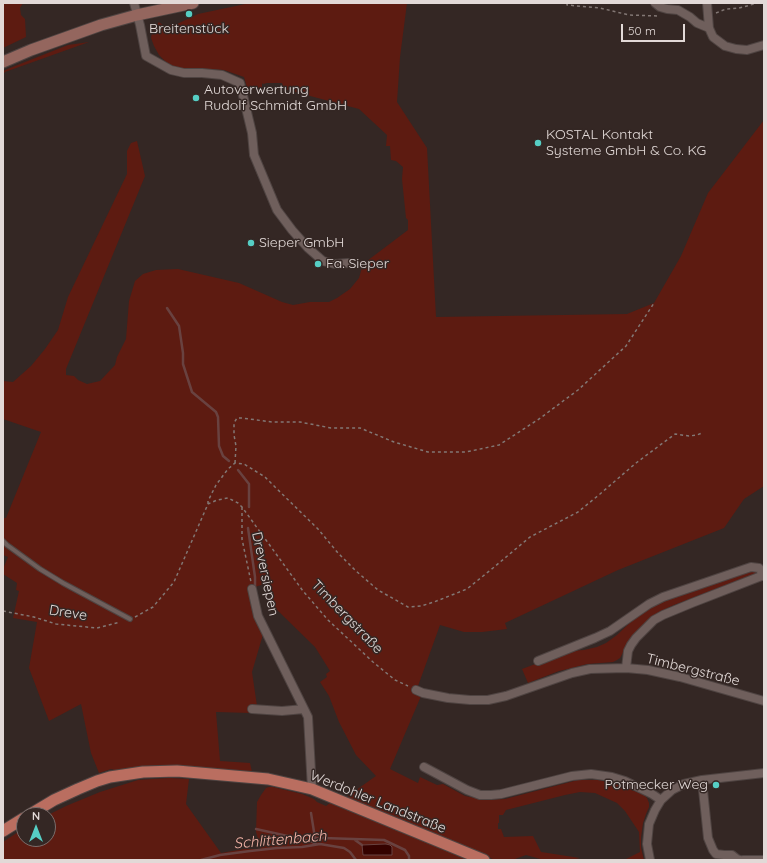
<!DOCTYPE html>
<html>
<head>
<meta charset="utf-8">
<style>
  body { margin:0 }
  #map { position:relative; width:767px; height:863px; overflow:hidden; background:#342724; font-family:Quicksand,sans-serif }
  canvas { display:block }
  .frame { position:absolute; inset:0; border:4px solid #e2d9d7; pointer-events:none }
  .north { position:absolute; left:16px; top:807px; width:40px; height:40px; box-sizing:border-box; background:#342724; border:1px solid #7a6e6c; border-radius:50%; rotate:0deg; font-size:11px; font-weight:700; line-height:16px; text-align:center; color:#e2d9d7 }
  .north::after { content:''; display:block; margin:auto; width:14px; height:18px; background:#56cec4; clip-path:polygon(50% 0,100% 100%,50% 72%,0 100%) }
  .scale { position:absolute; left:621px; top:24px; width:64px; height:18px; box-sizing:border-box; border:2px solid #e2d9d7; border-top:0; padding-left:5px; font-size:12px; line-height:14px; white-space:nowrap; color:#e2d9d7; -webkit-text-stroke:3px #342724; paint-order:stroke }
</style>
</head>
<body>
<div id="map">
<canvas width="767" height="863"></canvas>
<div class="frame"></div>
<div class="north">N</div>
<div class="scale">50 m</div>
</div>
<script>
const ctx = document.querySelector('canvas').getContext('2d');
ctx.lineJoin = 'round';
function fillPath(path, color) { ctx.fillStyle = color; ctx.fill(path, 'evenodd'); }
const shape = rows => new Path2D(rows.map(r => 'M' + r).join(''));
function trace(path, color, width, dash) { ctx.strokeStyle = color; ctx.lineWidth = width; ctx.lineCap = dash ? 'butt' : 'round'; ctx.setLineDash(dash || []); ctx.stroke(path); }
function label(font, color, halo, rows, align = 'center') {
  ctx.font = font + ' Quicksand,sans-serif'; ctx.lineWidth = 3; ctx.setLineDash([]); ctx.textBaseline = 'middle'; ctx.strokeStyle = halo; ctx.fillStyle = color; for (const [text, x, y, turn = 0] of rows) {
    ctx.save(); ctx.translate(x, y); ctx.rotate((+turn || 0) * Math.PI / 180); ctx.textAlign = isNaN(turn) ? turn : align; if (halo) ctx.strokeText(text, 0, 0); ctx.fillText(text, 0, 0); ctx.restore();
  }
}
fillPath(shape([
  [3,3,23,3,20,8,21,15,25,19,26,37,3,48],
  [250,3,407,3,400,57,397,102,427,148,436,317,627,314,654,303,681,256,708,193,764,120,764,486,744,499,724,528,618,570,505,623,507,629,482,632,464,632,440,625,418,686,424,689,390,769,418,783,420,777,437,785,443,784,465,796,486,800,505,799,578,780,598,780,620,785,644,795,647,798,649,803,649,807,646,814,643,823,641,837,641,848,644,860,624,860,640,852,639,832,625,811,617,803,595,793,580,792,565,795,506,810,503,815,499,815,499,823,498,823,498,829,501,829,504,837,533,836,541,852,580,858,571,860,544,860,526,855,512,860,495,860,347,799,349,795,376,776,356,755,339,722,329,696,320,682,327,677,326,674,330,671,315,647,273,606,267,583,255,587,264,631,252,672,257,706,251,713,216,712,220,761,250,763,252,772,177,766,119,771,111,769,99,773,91,753,81,704,49,721,29,668,37,622,13,618,19,591,16,590,17,583,3,574,3,569,8,557,3,555,3,518,6,518,41,432,3,419,3,381,13,382,31,366,45,349,58,330,68,297,127,174,127,151,131,143,137,141,145,176,66,369,66,375,74,376,78,380,87,384,100,381,115,365,117,357,126,339,129,301,135,281,143,274,156,270,178,269,239,283,282,302,293,305,310,302,329,302,337,298,350,289,359,278,363,264,408,230,408,220,406,218,402,179,403,167,396,161,391,160,390,146,386,146,387,135,359,109,284,89,282,83,267,83,263,84,262,83,262,87,248,91,244,77,224,70,194,68,191,70,183,69,174,67,165,61,159,55,154,46,151,38,152,32,155,27,159,22,164,26,177,24,198,14],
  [89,42,5,72,3,75,3,71,10,68,68,45],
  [756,570,757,573,674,605,659,612,642,626,630,639,620,658,617,660,613,662,587,664,572,668,559,671,528,683,522,669,570,651,584,650,597,647,606,643,617,635,637,616,657,603,747,571],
  [169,778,189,779,186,804,221,853,244,849,261,849,256,832,257,802,261,795,266,788,269,787,273,787,302,794,314,799,317,802,326,806,330,803,469,860,3,860,3,842,24,828,24,839,48,839,48,815,66,806,100,792,138,780]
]), '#5d1b11');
const water = shape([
  [386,844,390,845,392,847,392,855,363,855,362,845,386,844]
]);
fillPath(water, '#350200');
trace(water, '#694240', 1);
trace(shape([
  [167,308,179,326,183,353,183,364,192,392,216,412,218,417,219,446,223,456,229,461],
  [238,470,249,484,249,507],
  [248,528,255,577,255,587],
  [311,813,315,838],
  [256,829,310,841,316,844],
  [355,840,362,845],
  [310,841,315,838,323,838,384,840,405,850,409,856,409,860],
  [201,860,220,855,250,851,277,848,302,847,320,844,344,848,350,852,356,860]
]), '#694240', 2.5);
const service = shape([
  [3,541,7,545,40,569,63,583,130,619]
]);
const minor = shape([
  [134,3,140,25,146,56,171,70,184,73,202,73,222,75,240,83,252,133,254,155,277,210,292,230,308,248,323,261,335,264,348,263],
  [655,3,660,7,667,9,678,10,690,17,697,23,709,28],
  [707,3,709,28,713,37,725,46,736,49,747,50,764,45],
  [252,589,258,616,308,717,312,789],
  [538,661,595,638,610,631,649,604,663,597,751,567,759,568,760,569,763,576],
  [626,668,628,651,631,645,636,638,654,620,663,615,692,603,764,575],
  [416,690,423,693,448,698,470,700,488,700,506,696,572,673,590,669,626,668,648,670,680,677,764,701],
  [252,709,282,711,304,709],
  [424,767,467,790,480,795,491,795,501,794,572,776,591,774,612,777,625,781,652,794,661,800],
  [702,780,708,838,713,850,716,854,724,855,732,855,737,859,740,860],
  [650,860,647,844,649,824,655,810,661,800,672,790,684,784,702,780,764,773],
  [743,860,764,860]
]);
const secondary = shape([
  [3,62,31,50,101,25,137,15,193,3]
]);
const primary = shape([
  [29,815,54,800,78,789,97,781,110,777,143,772,177,771,268,779,312,789,484,860],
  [3,831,24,818]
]);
trace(service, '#4f4442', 6);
trace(minor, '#4f4442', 10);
trace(secondary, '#4f4442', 13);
trace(primary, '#4f4442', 13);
trace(shape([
  [567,3,567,5,600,8,629,15,658,16],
  [716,13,726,9,739,8,758,3],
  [235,463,236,446,234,435,234,423,237,418,242,418,272,422,300,422,331,428,360,428,394,442,428,452,466,452,499,445,539,419,578,390,626,346,654,303],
  [208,504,208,501,216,485,228,469,235,463,244,464,265,477,275,487,318,529,338,553,356,571,378,590,408,607,421,606,434,602,467,589,493,568,530,537,578,512,600,494,636,463,675,434,689,436,697,435,702,433],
  [242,507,242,539,251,582],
  [3,611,34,617,56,624,97,628,120,622],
  [135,617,153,607,174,582,208,504,217,500,228,498,238,503,242,507,303,591,328,620,373,662,395,680,408,686]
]), '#827774', 1.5, [3, 3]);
trace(service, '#6f5f5c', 4);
trace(minor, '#6f5f5c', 8);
trace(secondary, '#94665e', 11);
trace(primary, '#ba6e60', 11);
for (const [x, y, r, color] of [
  [189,14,4,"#56cec4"],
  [196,98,4,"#56cec4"],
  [538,143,4,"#56cec4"],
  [251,243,4,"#56cec4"],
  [318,264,4,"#56cec4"],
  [716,785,4,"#56cec4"]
]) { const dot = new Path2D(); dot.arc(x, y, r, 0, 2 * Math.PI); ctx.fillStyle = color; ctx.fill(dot); trace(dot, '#342724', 1.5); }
label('14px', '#e2d9d7', '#342724', [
  ["Breitenstück",189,29,"center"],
  ["Autoverwertung",204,90],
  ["Rudolf Schmidt GmbH",204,106],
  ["KOSTAL Kontakt",546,135],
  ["Systeme GmbH & Co. KG",546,151],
  ["Sieper GmbH",259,243],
  ["Fa. Sieper",326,264],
  ["Potmecker Weg",708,785,"right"]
], 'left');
label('14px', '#e2d9d7', '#342724', [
  ["Dreversiepen",265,574,78],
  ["Dreve",68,613,9],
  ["Timbergstraße",347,617,46],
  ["Timbergstraße",693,670,14],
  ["Werdohler Landstraße",378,802,22]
]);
label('italic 15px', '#f6b5a8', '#342724', [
  ["Schlittenbach",280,840,-5]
]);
</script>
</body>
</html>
